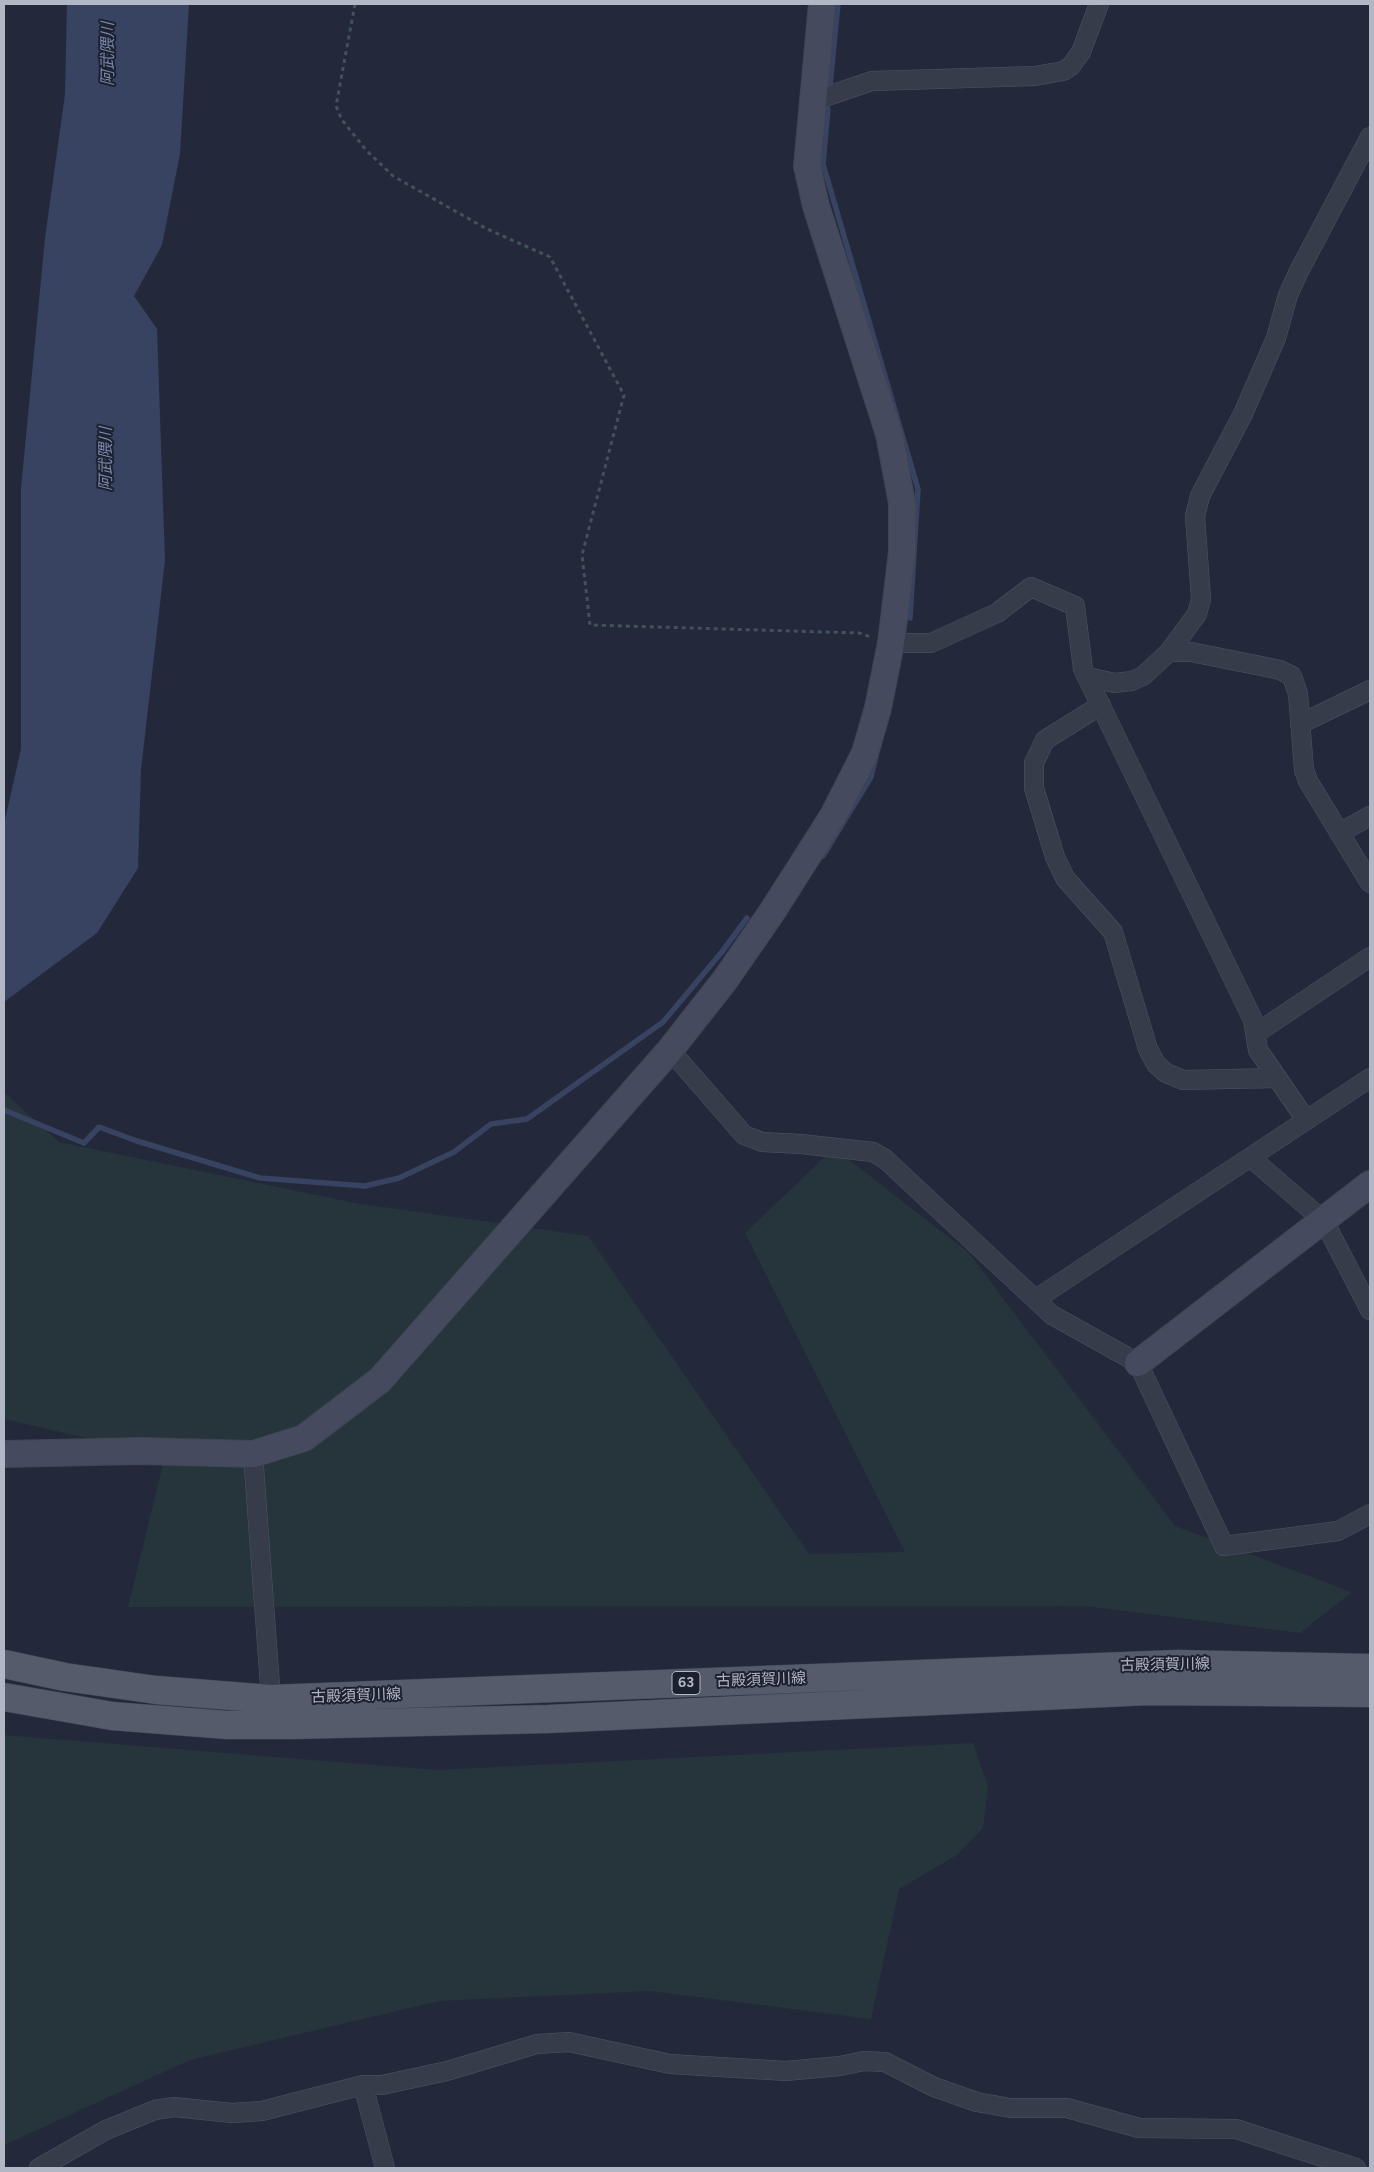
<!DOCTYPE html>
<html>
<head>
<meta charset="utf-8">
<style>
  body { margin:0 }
  #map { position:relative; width:1374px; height:2172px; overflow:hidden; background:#23293a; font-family:Figtree,sans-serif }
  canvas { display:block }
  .frame { position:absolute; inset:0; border:5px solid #b2b7c6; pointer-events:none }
</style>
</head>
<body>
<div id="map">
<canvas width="1374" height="2172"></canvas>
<div class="frame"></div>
</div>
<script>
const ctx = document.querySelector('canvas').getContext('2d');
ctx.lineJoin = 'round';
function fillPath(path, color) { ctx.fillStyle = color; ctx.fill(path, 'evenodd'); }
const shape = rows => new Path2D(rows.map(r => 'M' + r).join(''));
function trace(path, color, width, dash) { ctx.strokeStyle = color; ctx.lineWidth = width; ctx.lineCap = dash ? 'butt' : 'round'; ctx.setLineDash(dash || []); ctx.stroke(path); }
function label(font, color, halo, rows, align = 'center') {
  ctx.font = font + ' Figtree,"Noto Sans JP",sans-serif'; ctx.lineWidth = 4; ctx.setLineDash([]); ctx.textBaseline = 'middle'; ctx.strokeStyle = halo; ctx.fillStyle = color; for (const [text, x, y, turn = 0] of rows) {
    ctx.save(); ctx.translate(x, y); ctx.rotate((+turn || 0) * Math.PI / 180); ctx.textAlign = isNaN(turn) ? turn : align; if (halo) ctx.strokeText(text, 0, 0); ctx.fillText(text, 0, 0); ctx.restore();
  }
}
fillPath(shape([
  [4,1092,59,1142,355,1203,588,1236,809,1554,905,1552,745,1233,834,1148,969,1253,1175,1526,1352,1592,1300,1633,1085,1606,128,1607,165,1456,4,1419],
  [4,1735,437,1770,973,1743,988,1786,983,1828,957,1855,899,1889,871,2019,649,1991,439,2001,190,2060,4,2145]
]), '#25353b');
fillPath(shape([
  [67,4,189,4,180,154,162,245,134,296,157,329,165,560,141,770,138,868,97,933,4,1002,4,824,21,749,21,488,45,238,65,94]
]), '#384261');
trace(shape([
  [830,86,838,4],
  [828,109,823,164,918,489,910,618],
  [823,856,871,777,876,757],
  [4,1110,84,1143,99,1127,137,1141,260,1178,365,1186,399,1178,454,1152,491,1124,527,1119,663,1022,721,953,747,918]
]), '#384261', 5.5);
const street = shape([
  [813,101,872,81,1035,76,1063,71,1071,66,1081,52,1099,4],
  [891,643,931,643,997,613,1031,587,1075,606,1083,669,1253,1020,1258,1050,1306,1120],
  [1169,652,1191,652,1261,666,1280,670,1292,676,1298,694,1304,770,1308,781,1370,883],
  [1088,677,1114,683,1132,681,1143,676,1169,652,1197,614,1201,599,1195,516,1200,496,1243,414,1276,338,1288,295,1299,271,1370,137],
  [1101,705,1045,740,1034,763,1034,788,1055,857,1065,878,1113,932,1148,1049,1156,1064,1166,1073,1183,1080,1277,1078],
  [1300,724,1370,690],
  [1339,833,1370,816],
  [1255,1034,1370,957],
  [670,1050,744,1135,762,1142,801,1144,873,1152,885,1159,1052,1315,1138,1363,1224,1546,1338,1531,1370,1514],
  [1251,1158,1324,1221,1370,1310],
  [1036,1299,1370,1078],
  [253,1454,271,1699],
  [363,2085,385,2168],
  [39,2168,106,2130,155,2110,174,2107,232,2113,262,2111,363,2085,382,2085,447,2071,537,2044,569,2042,670,2064,786,2071,840,2066,864,2061,885,2062,934,2087,977,2102,1010,2108,1067,2108,1139,2128,1236,2129,1356,2168]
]);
const secondary = shape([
  [1138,1363,1370,1184],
  [4,1454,140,1451,253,1454,304,1438,380,1380,670,1050,725,980,772,912,833,816,865,753,878,708,891,643,902,552,902,503,889,434,816,206,807,166,822,4]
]);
const primary = shape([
  [4,1664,65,1677,156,1690,271,1699,1177,1664,1370,1668],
  [4,1697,112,1716,227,1725,293,1725,548,1719,1149,1691,1370,1693]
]);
trace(street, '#4f5463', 20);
trace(secondary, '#404554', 28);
trace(primary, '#404554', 29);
trace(shape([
  [355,4,336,106,342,120,366,150,393,176,487,229,550,257,624,395,582,555,590,625,859,633,871,637]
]), '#435259', 3, [4, 4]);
trace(street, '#373c4b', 19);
trace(secondary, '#454a5e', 26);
trace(primary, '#555b6b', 28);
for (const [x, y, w] of [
  [686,1683,28]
]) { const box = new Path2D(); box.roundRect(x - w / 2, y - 11.5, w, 23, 4); ctx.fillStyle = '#1c2130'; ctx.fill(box); trace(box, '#b2b7c6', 1); }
label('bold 14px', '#b2b7c6', null, [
  ["63",686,1683]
]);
label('15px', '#b2b7c6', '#1c2130', [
  ["古殿須賀川線",1165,1665,-1],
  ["古殿須賀川線",761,1680,-2],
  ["古殿須賀川線",356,1696,-2]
]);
label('italic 16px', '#7c88ad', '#1c2130', [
  ["阿武隈川",108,54,-90],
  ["阿武隈川",106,459,-90]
]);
</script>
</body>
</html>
